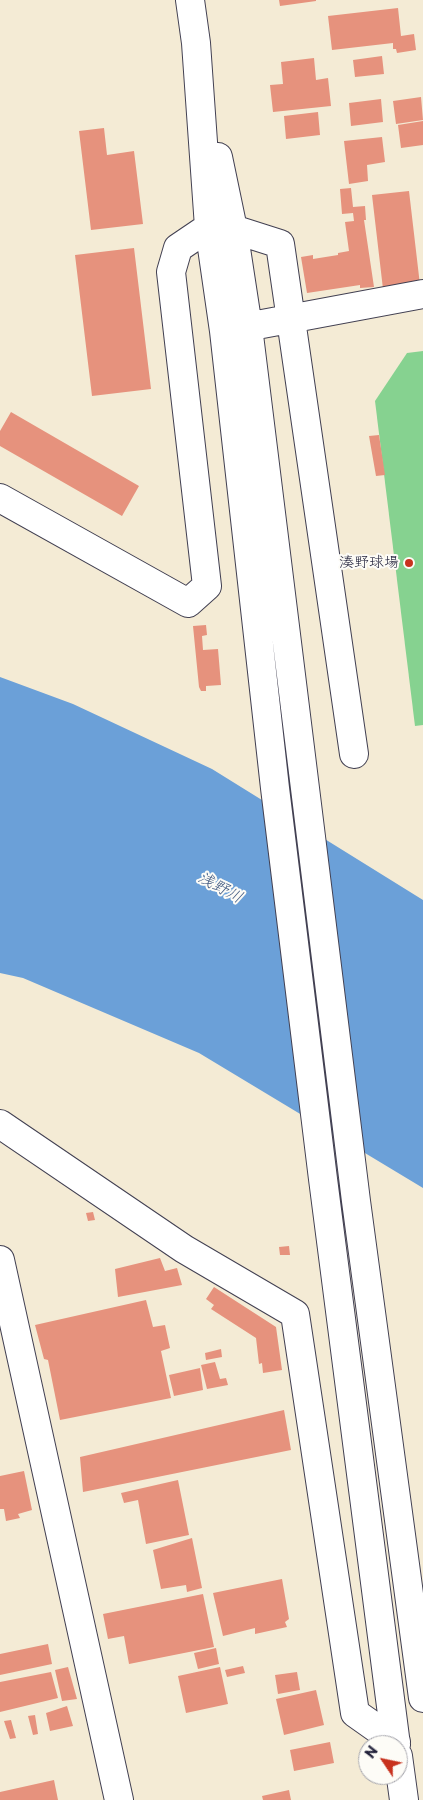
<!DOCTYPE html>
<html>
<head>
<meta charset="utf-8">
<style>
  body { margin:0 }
  #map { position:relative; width:423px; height:1800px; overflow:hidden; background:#f4ebd5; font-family:"Playpen Sans",sans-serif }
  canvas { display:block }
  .north { position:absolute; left:358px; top:1735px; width:50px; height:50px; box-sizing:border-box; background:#fdfcf7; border:1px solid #a5a5ac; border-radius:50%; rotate:304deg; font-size:14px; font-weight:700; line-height:20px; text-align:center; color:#22223b }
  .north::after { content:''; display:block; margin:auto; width:18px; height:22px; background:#c8321e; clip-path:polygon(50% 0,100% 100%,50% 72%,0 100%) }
</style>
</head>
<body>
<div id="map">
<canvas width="423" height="1800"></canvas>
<div class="north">N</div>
</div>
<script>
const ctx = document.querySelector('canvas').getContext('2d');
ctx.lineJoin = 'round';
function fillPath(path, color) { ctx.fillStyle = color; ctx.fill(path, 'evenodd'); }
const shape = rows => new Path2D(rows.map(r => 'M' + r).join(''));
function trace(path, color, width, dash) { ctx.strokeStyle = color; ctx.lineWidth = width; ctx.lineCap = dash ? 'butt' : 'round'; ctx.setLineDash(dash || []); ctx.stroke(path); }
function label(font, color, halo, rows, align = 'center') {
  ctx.font = font + ' "Playpen Sans","Klee One",sans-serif'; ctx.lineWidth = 4; ctx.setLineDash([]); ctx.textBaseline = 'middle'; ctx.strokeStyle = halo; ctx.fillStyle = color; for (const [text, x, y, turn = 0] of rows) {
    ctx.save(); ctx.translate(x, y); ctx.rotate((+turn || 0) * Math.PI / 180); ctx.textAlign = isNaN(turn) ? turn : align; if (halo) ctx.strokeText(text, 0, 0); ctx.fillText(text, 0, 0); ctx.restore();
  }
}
fillPath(shape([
  [423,351,423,725,415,726,375,401,407,353]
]), '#86d290');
fillPath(shape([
  [0,677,73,704,212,769,423,900,423,1188,199,1053,23,978,0,973]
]), '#6ba0d8');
fillPath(shape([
  [279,0,316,0,316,1,280,6],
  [398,8,401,36,414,34,416,50,397,53,396,49,393,49,393,43,332,50,328,16],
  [382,56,384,74,355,77,353,60],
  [314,58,316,80,328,78,331,106,273,112,270,85,283,84,281,62],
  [421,97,423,120,396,124,393,101],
  [381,99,383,122,351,126,349,103],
  [318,112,320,135,286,139,284,116],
  [423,121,423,145,401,148,398,125],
  [104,128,107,155,134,151,143,224,91,230,79,131],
  [382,137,385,162,367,165,368,181,349,184,344,141],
  [351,188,353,207,365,206,366,220,364,220,374,287,360,288,360,285,307,293,301,257,313,255,313,259,338,255,338,253,349,251,345,222,354,221,353,213,342,214,340,189],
  [409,191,420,285,383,289,372,195],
  [134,248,151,389,92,396,75,255],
  [11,412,139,486,122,516,0,446,0,431],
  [379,435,385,475,376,476,369,436],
  [206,625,207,635,202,636,203,650,218,649,221,685,206,686,206,691,201,691,199,687,193,626],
  [93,1212,95,1220,88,1221,86,1213],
  [289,1246,290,1255,280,1255,279,1247],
  [160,1258,165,1271,177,1268,182,1285,118,1297,115,1269],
  [214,1287,276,1327,282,1370,263,1373,262,1363,259,1364,256,1338,211,1309,214,1305,206,1299],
  [146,1300,153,1327,165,1325,170,1348,161,1351,171,1398,60,1420,48,1360,44,1359,35,1325],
  [221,1349,222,1357,206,1360,205,1353],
  [215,1362,220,1379,226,1378,228,1385,207,1389,201,1365],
  [200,1368,203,1390,174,1396,169,1375],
  [284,1410,291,1450,83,1492,80,1457],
  [24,1471,32,1510,18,1514,20,1518,6,1521,4,1509,0,1509,0,1476],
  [178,1480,189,1535,146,1544,138,1500,124,1503,121,1493],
  [192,1538,202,1588,187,1592,186,1585,161,1589,153,1550],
  [282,1579,289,1619,285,1622,287,1627,255,1634,255,1628,223,1636,213,1593],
  [203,1594,214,1647,129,1664,124,1636,108,1639,103,1614],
  [48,1644,52,1664,0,1675,0,1654],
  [216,1648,219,1664,198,1669,194,1653],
  [243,1666,245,1673,227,1677,225,1670],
  [68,1667,77,1699,62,1701,55,1670],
  [220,1667,228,1704,186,1713,178,1676],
  [51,1672,58,1698,0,1712,0,1682],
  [297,1672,300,1690,278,1694,275,1675],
  [316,1690,324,1725,284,1735,276,1699],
  [67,1706,73,1726,50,1731,46,1713],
  [35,1715,38,1734,33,1735,28,1716],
  [11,1720,16,1738,10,1739,4,1721],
  [330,1742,334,1763,294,1771,290,1750],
  [54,1780,58,1800,0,1800,0,1792],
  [289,1790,291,1800,263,1800,262,1796]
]), '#e6927d');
const minor = shape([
  [190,0,196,43,209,227,224,331,275,788,323,1179,396,1745],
  [218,157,233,229,248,327,356,1201,423,1698],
  [230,330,423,294],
  [0,498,188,603,207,586,171,272,178,248,209,227,233,229,280,244,354,754],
  [0,1124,184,1249,295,1314,355,1713,396,1742],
  [0,1260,119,1800],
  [398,1756,404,1800]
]);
trace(minor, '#424052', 30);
trace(minor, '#fff', 28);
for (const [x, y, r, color] of [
  [409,563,5,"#c8321e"]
]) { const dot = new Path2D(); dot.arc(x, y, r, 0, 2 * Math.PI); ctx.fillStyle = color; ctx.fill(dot); trace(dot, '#fdfcf7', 2); }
label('15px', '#22223b', '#fdfcf7', [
  ["湊野球場",399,563]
], 'right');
label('italic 16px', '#435b82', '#fdfcf7', [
  ["浅野川",220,888,28]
]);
</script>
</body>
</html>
